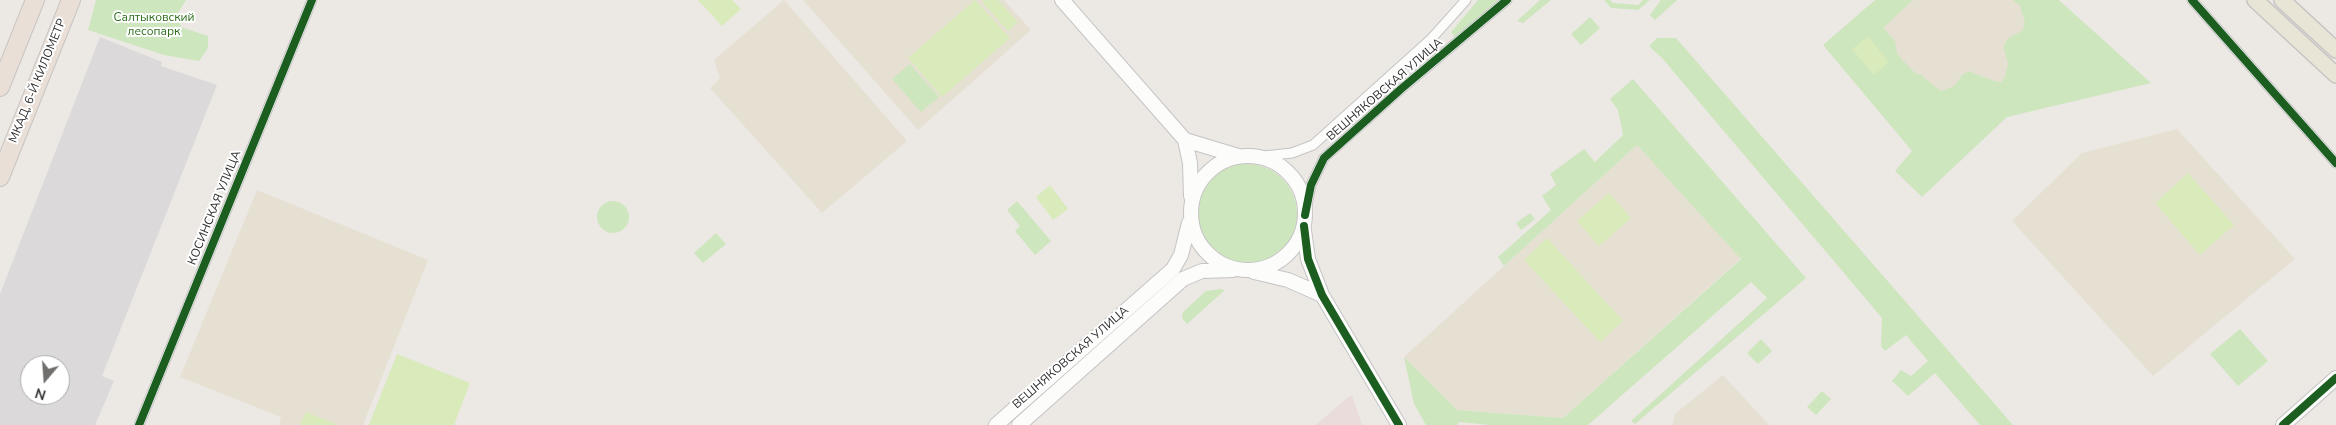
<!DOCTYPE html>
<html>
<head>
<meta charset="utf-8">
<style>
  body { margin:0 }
  #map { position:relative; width:2336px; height:425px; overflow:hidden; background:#ece8e4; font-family:"Nunito Sans",sans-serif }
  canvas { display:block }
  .north { position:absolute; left:20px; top:355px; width:50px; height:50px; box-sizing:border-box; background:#fff; border:1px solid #ababab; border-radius:50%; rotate:198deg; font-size:14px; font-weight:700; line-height:20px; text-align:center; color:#2e2e2e }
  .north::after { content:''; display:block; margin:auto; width:18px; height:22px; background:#706f6e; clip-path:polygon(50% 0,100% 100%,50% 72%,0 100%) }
</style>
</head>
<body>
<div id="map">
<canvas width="2336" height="425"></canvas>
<div class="north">N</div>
</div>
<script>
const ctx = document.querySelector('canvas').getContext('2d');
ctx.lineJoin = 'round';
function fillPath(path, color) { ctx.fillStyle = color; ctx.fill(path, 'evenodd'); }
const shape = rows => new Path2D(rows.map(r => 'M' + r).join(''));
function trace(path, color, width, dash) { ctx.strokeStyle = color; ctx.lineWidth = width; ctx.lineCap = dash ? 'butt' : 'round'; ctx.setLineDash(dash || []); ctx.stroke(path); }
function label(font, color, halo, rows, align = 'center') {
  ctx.font = font + ' "Nunito Sans",sans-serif'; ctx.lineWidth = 4; ctx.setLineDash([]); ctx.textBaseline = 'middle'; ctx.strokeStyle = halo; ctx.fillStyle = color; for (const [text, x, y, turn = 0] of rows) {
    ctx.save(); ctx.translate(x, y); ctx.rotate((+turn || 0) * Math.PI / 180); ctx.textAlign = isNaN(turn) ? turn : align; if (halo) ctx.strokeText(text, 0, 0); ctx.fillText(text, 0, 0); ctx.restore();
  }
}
fillPath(shape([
  [100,37,162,62,161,66,217,85,102,376,114,381,95,425,0,425,0,294],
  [30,365,60,365,60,395,30,395]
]), '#dcd9db');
fillPath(shape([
  [784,0,907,141,822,213,710,88,720,78,714,60],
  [803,0,1004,0,1031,30,918,130],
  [1890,0,2018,0,2051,36,1954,126,1862,26],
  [2177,129,2295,259,2153,376,2012,221,2082,153],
  [1637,145,1741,258,1563,418,1457,410,1404,357],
  [257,190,428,260,363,425,279,425,281,417,180,377],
  [1723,375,1769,425,1672,425,1676,413]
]), '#e6e0d3');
fillPath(shape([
  [1352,395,1362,425,1316,425,1346,399]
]), '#e9dcdb');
fillPath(shape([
  [96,0,186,0,178,13,181,27,208,36,208,48,199,61,164,55,88,30],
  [1478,0,1498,0,1455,37,1451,32],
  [1540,0,1551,0,1523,23,1517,21],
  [1604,0,1610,0,1613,3,1638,5,1643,0,1650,0,1638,10,1611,8],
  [1661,0,1677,0,1655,20,1650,15],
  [1875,0,1913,0,1883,28,1895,41,1897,54,1915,73,1921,75,1941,91,1954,86,1963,74,1969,71,1994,81,2001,82,2005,77,2008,64,2004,50,2004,44,2009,38,2023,30,2025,23,2020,6,2013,0,2059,0,2151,83,2007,117,1922,197,1895,171,1912,151,1823,45],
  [1590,17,1600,28,1581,45,1571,34],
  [1657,38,1676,38,2013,425,1980,425,1935,373,1908,396,1892,381,1901,370,1911,376,1928,361,1906,335,1885,351,1881,346,1882,318,1662,58,1649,46],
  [910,64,939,97,921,112,892,79],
  [1633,79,1806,278,1635,424,1631,421,1767,298,1751,282,1588,425,1490,425,1459,422,1457,425,1426,425,1414,404,1404,357,1457,410,1563,418,1741,259,1637,145,1504,266,1498,257,1551,210,1542,196,1556,185,1550,174,1584,149,1595,162,1623,135,1618,110,1610,99],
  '1197 214a50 50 0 1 1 100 0a50 50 0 1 1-100 0Z',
  [1017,201,1051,241,1035,255,1015,231,1020,226,1007,210],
  '597 217a16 16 0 1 1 32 0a16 16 0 1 1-32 0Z',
  [1530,213,1535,219,1521,230,1516,223],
  [716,233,726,244,703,263,694,253],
  [1220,289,1225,290,1187,324,1182,318,1183,312,1206,291],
  [2240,329,2268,361,2238,386,2210,354],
  [1761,339,1772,351,1758,364,1747,353],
  [1822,391,1831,399,1816,415,1807,407]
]), '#cee6be');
fillPath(shape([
  [698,0,732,0,741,9,722,26],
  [975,0,1010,38,942,97,908,58],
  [984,0,998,0,1018,22,1008,31,982,2],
  [1868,36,1889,62,1874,75,1852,49],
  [2188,173,2234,225,2200,255,2155,203],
  [1050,185,1068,209,1053,220,1036,197],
  [1609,193,1631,218,1599,246,1577,221],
  [1547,238,1623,321,1600,342,1524,260],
  [397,354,470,383,454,425,369,425],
  [306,412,338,425,300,425]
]), '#d9eabb');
const street = shape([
  [2192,0,2336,163],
  [1255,157,1292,153,1313,145,1432,38,1466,0],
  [1305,215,1311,185,1324,158,1401,89,1507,0],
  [139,425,312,0]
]);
const secondary = shape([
  [1062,0,1185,140,1190,163,1191,196],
  [1185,140,1238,156],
  '1191 213a57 57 0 1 1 114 0a57 57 0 1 1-114 0Z',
  [1304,230,1308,259,1322,295,1399,425],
  [1254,272,1288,280,1322,295],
  [996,425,1173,269,1181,255,1189,223],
  [1019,425,1183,279,1202,271,1233,270],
  [2283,425,2336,378]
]);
const primary = shape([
  [2255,0,2336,75],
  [2282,0,2336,50]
]);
const highway = shape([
  [0,87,35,0],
  [0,177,71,0]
]);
trace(street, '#c5c4c5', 11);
trace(secondary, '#c5c4c5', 16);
trace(primary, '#c6c5c4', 18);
trace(highway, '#c6c5c4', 20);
trace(street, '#fcfcfb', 9);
trace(secondary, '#fcfcfb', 14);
trace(primary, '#e8e4d6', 15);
trace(highway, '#eadfd6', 18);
trace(shape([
  [2192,0,2336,163],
  [1305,215,1311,185,1324,158,1401,89,1507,0],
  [1304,226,1308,259,1322,295,1399,425],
  [139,425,312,0],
  [2283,425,2336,378]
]), '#1b5e20', 8);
label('12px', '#2c6e1b', '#fff', [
  ["Салтыковский",154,18],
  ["лесопарк",154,32]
]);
label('12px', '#2e2e2e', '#fff', [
  ["МКАД, 6-Й КИЛОМЕТР",38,81,-68],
  ["ВЕШНЯКОВСКАЯ УЛИЦА",1385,90,-41],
  ["КОСИНСКАЯ УЛИЦА",215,208,-68],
  ["ВЕШНЯКОВСКАЯ УЛИЦА",1071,358,-41]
]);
</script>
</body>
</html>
